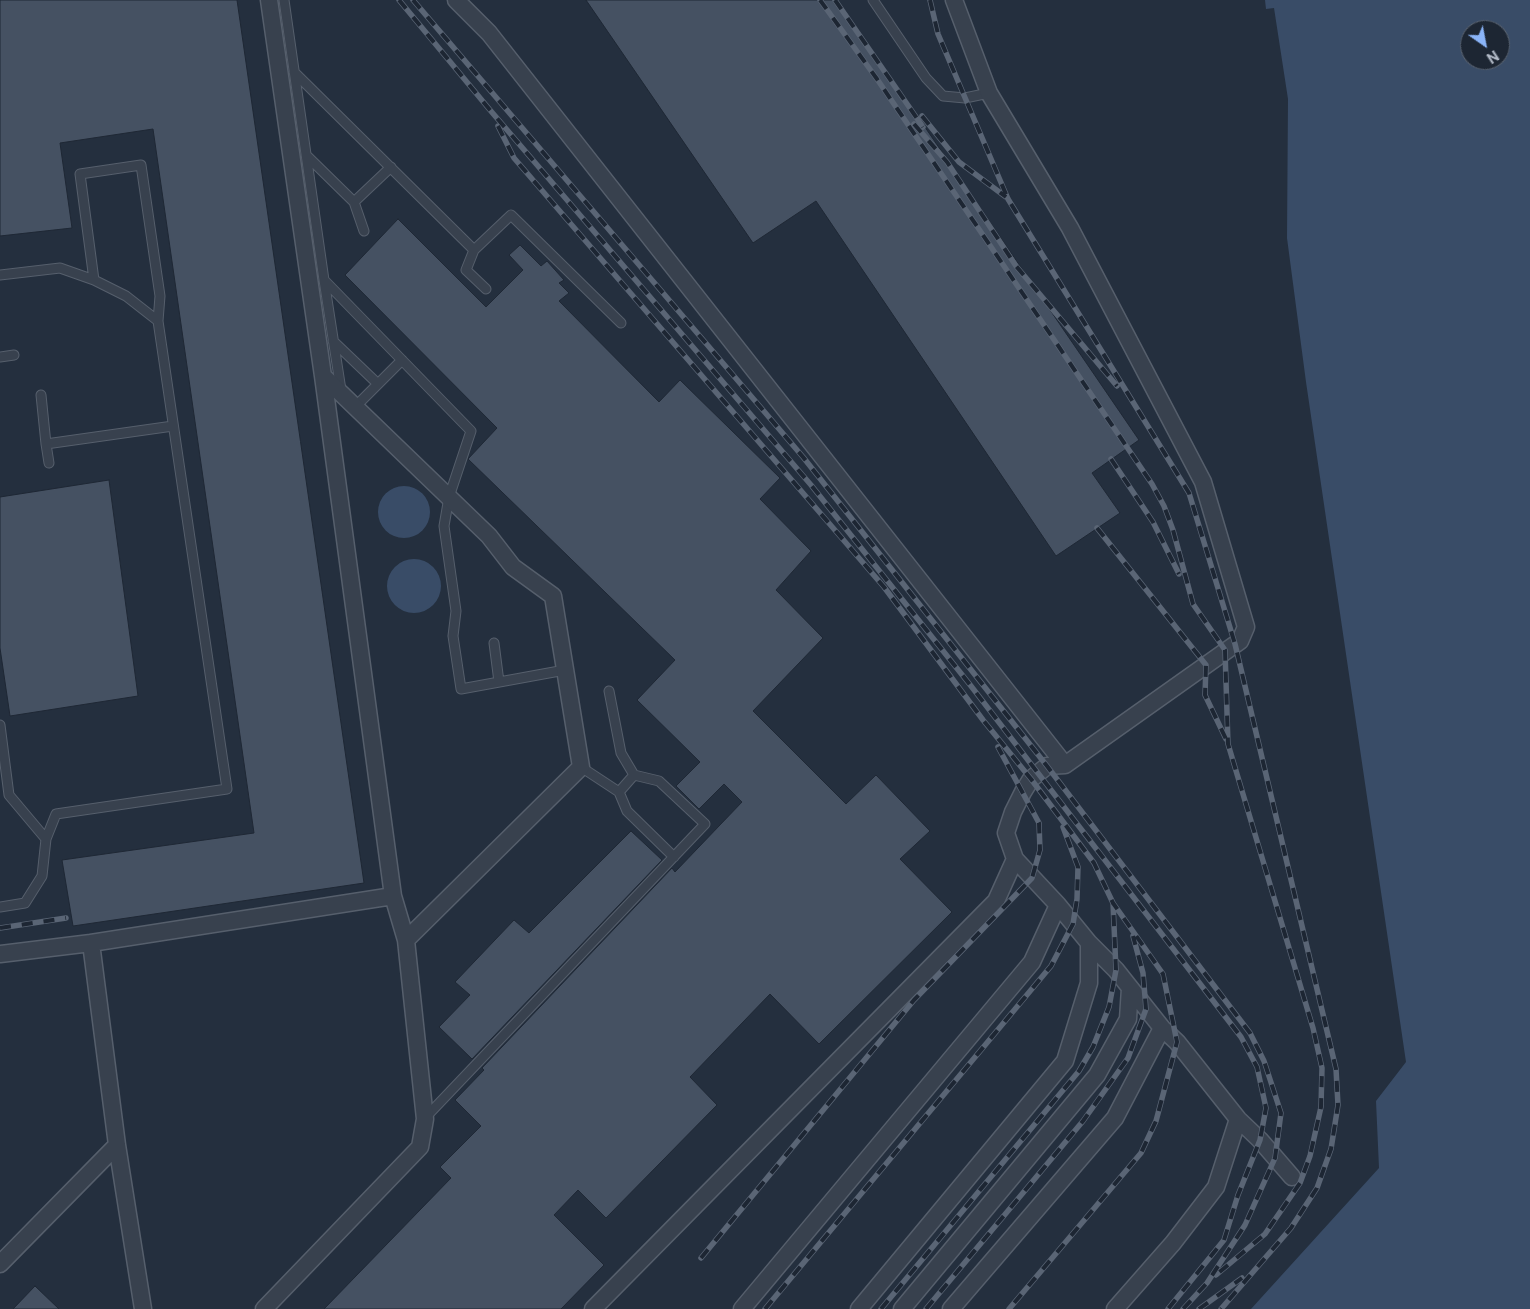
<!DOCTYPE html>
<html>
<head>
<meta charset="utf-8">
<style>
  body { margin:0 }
  #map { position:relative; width:1530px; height:1309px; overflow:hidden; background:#242f3e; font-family:"Public Sans",sans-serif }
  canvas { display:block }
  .north { position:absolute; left:1460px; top:20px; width:50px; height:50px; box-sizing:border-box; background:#1d2633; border:1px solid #59626f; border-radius:50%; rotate:147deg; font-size:14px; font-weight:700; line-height:20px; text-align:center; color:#b4bcc9 }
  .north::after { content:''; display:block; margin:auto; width:18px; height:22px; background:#8ab4f8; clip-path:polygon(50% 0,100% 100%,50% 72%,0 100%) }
</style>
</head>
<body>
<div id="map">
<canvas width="1530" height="1309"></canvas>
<div class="north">N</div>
</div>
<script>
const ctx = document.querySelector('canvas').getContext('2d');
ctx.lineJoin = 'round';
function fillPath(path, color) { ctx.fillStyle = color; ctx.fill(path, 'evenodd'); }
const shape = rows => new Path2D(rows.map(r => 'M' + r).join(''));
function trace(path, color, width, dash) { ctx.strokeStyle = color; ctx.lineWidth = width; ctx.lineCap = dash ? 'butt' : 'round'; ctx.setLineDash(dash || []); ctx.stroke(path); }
fillPath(shape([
  [1265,0,1530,0,1530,1309,1251,1309,1379,1168,1376,1101,1406,1062,1306,382,1287,238,1288,99,1274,8,1266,9],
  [1470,30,1500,30,1500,60,1470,60],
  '378 512a26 26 0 1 1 52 0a26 26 0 1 1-52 0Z',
  '387 586a27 27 0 1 1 54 0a27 27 0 1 1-54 0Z'
]), '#394c67');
const building = shape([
  [0,0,237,0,364,883,73,926,62,860,254,833,153,129,60,143,72,228,0,236,0,0],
  [586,0,838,0,1139,440,1092,473,1120,513,1056,556,816,201,753,243,586,0],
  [398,219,486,307,523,270,509,255,520,245,541,266,547,261,564,280,559,283,569,293,559,301,659,402,680,380,780,478,760,499,811,551,776,590,823,638,753,711,846,804,876,775,930,831,900,859,952,912,819,1044,770,994,690,1077,717,1105,606,1218,578,1190,554,1215,604,1265,561,1309,324,1309,451,1178,440,1167,481,1126,455,1100,484,1070,482,1068,672,868,675,872,742,802,724,784,699,809,676,786,700,762,637,700,675,660,468,459,497,428,345,275,398,219],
  [109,480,138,696,10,716,0,648,0,497,109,480],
  [631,831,662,860,472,1059,439,1027,470,995,455,982,514,920,529,933,631,831],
  [35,1286,59,1309,13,1309,35,1286]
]);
fillPath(building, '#455162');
trace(building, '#1f2835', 1);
const service = shape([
  [284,0,324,280],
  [873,0,926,78,943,96,965,98,989,93],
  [294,72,474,250],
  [306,155,354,202],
  [364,231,354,202,391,167],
  [0,275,60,268,94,280,126,296,158,321,227,789,56,814,46,839,42,876,25,903,0,907],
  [94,280,80,174,141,165,160,296,158,321],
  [486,289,466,270,474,250,511,215,621,323],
  [333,341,378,384],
  [0,357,14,355],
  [341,390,324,280,471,431,449,497,444,526,456,611,453,636,461,689,565,670],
  [41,395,46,444,173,426],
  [355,407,402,360],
  [46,444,49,463],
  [494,643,499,682],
  [0,725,9,795,46,839],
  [581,767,619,792,627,811,674,857],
  [619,792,634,775],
  [425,1118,705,824,659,781,634,775,621,753,609,691]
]);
const minor = shape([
  [456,0,489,33,1065,765],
  [323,376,489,536,513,567,553,596,581,767,406,940],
  [1015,859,1058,905,1089,943,1116,970,1162,1028,1177,1042,1238,1119,1260,1140,1292,1177],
  [0,954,91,943],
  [0,1264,117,1145],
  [143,1309,117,1145,91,943,393,896],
  [264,1309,420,1147,425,1119,406,940,393,896,323,376,269,0],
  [593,1309,996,901,1015,859,1006,833,1013,812,1023,792,1031,779,1047,766,1065,765,1240,641,1246,627,1203,482,1070,228,989,93,954,0],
  [742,1309,1032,962,1058,905],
  [859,1309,1065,1061,1089,983,1089,943],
  [902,1309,1097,1075,1128,1019,1130,988],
  [951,1309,1115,1118,1162,1028],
  [1115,1309,1173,1243,1216,1187,1238,1119]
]);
trace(service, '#565f6c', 11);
trace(minor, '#565f6c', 19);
trace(service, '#38414e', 9);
trace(minor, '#38414e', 16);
const rail = shape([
  [399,0,490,110,811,485,971,686,1241,1037,1257,1067,1266,1108,1260,1140,1238,1195,1224,1240,1168,1309],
  [413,0,803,457,1047,766,1250,1033,1264,1061,1281,1113,1275,1158,1245,1225,1207,1283,1183,1309],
  [820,0,877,79,1152,484,1164,506,1173,530,1193,604,1225,650,1228,744,1313,1028,1322,1068,1321,1107,1310,1156,1300,1183,1265,1234,1216,1275],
  [835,0,923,127],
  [930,0,938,34,1008,199,1189,493,1235,644,1336,1069,1338,1105,1331,1149,1317,1188,1291,1228,1221,1309],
  [922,116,959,162,1006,197],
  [914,124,947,162,1016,266,1117,386],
  [498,126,514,158,884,587,983,720,1031,779,1094,863,1113,903,1163,974,1177,1042,1156,1121,1141,1153,1009,1309],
  [1111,459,1153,522,1179,574],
  [1097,528,1206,665,1205,695,1226,739],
  [0,928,66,918],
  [701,1258,914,1000,1032,878,1040,850,1039,823,998,747],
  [765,1309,1051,966,1073,924,1077,899,1078,867,1063,827],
  [881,1309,1079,1071,1093,1047,1109,1007,1116,970,1113,903],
  [926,1309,1083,1121,1128,1058,1146,1009,1143,973,1133,936],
  [1199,1309,1242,1278]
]);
trace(rail, '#5a6575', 5.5);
trace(rail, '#1d2633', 4, [11]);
</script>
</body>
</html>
